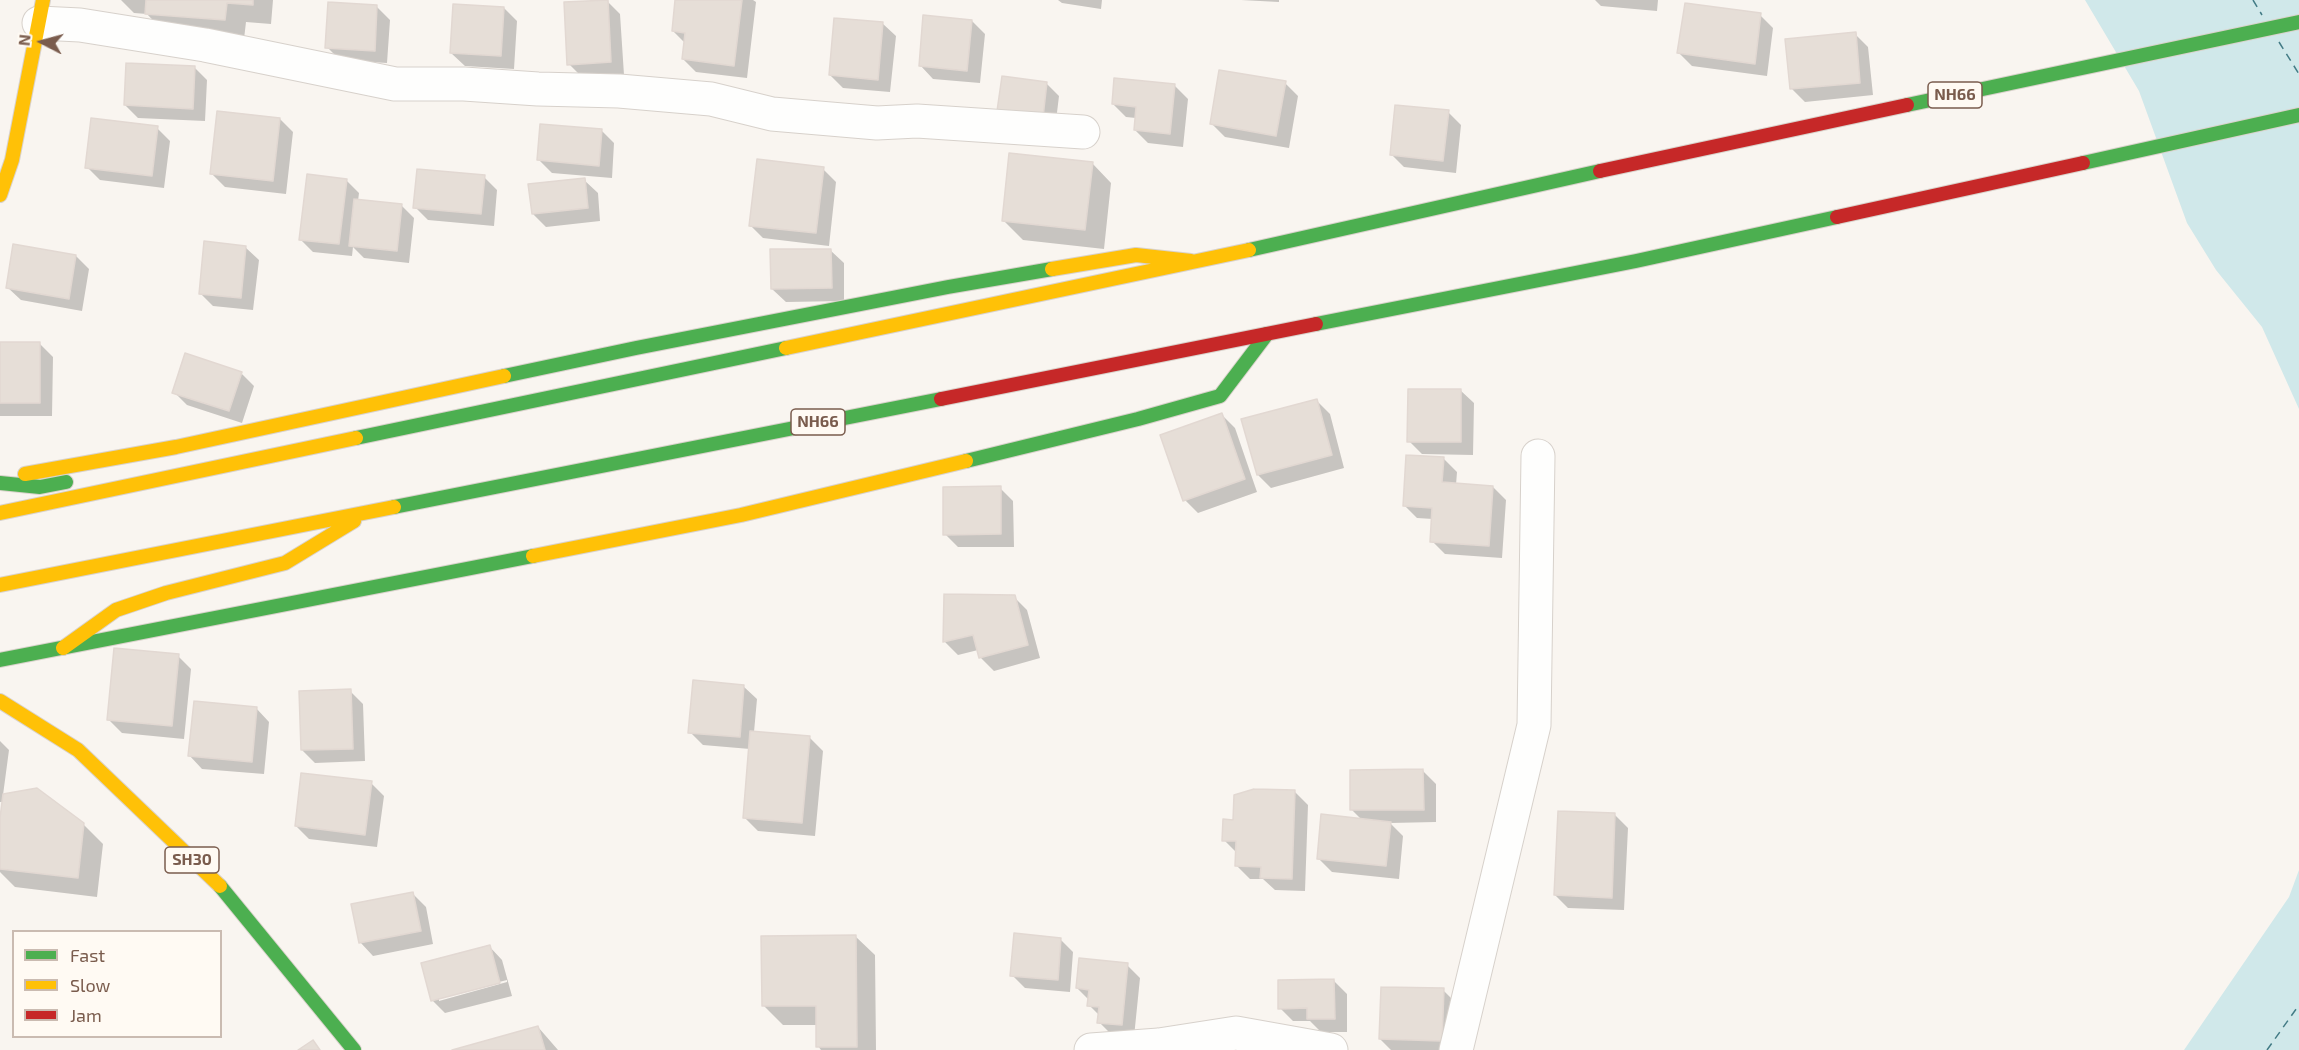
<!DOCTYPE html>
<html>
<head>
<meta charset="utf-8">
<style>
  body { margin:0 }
  #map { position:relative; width:2299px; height:1050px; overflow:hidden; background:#f9f5f0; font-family:"Exo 2",sans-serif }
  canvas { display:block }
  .legend { position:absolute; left:12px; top:930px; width:210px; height:108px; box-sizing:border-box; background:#fffaf3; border:2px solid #cabbb1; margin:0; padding:8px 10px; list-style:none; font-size:18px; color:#7a5c4d }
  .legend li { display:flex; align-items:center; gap:12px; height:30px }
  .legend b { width:30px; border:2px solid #cabbb1 }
  .north { position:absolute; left:12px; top:12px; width:60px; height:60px; -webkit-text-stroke:4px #fffaf3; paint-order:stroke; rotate:276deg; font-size:16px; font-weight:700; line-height:24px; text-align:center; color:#7a5c4d }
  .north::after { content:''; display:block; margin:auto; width:21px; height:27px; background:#7a5c4d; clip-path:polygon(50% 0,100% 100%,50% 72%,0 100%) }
</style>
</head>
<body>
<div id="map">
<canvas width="2299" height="1050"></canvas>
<ul class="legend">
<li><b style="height:8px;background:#4caf50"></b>Fast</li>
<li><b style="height:8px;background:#ffc107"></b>Slow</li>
<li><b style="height:8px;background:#c62828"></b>Jam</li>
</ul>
<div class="north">N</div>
</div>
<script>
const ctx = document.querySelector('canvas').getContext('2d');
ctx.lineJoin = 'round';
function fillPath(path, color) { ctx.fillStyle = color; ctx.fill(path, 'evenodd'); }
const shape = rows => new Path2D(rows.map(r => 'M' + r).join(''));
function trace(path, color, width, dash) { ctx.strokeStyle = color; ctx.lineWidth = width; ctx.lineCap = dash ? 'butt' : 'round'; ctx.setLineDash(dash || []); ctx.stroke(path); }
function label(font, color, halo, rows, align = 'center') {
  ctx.font = font + ' "Exo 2",sans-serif'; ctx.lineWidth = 4.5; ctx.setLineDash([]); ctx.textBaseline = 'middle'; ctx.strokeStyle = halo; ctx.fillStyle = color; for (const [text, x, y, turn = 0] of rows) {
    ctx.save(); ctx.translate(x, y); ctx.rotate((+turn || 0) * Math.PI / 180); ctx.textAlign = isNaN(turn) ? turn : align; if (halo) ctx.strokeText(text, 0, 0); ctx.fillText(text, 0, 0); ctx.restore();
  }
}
fillPath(shape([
  [2085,0,2299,0,2299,409,2262,327,2216,270,2187,223,2139,91],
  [2299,870,2299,1050,2184,1050,2289,897]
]), '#d0e8ea');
fillPath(shape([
  [121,0,273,0,271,24,246,22,244,39,165,33,147,14,134,13],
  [677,0,753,0,756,2,747,78,696,72,683,59,685,43,673,31],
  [1058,0,1102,0,1101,9,1062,3],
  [1241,0,1279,0,1279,2],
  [1595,0,1658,0,1657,11,1601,6],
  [607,1,620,14,624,75,582,77,569,64],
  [377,7,390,20,387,63,340,60,327,47],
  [504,8,517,21,514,69,465,66,451,53],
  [1760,15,1773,28,1767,76,1692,66,1679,53],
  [972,21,985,34,980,83,933,79,920,65],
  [882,23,896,36,890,92,843,88,830,75],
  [1855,34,1868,47,1873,95,1805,102,1792,89],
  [194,67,207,80,205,121,138,118,125,105],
  [1046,83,1059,96,1055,129,999,110],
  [1285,83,1298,96,1289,148,1225,137,1212,124],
  [1175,86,1188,99,1183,147,1148,143,1135,130,1136,118,1126,117,1113,104],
  [1448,112,1461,125,1456,173,1404,167,1391,154],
  [280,119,293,132,286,194,225,187,212,174],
  [157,128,170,141,164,188,100,180,87,167],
  [601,130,614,143,612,178,552,173,539,160],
  [1092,163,1111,183,1104,249,1023,240,1004,221],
  [823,169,836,182,829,246,763,238,750,225],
  [484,177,497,190,494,226,428,220,415,207],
  [346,180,359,193,358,201,401,205,414,218,409,263,364,258,353,247,352,256,313,252,300,239],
  [584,180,598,193,600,221,546,227,533,214],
  [245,247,259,260,253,310,213,306,200,293],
  [830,250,844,263,844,301,786,302,772,289],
  [76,256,89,269,82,311,21,300,7,287],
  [0,344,40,344,53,357,52,416,0,416],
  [241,373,254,386,242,423,187,405,174,392],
  [1460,390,1474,403,1473,455,1422,454,1409,441],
  [1317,401,1330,414,1344,468,1271,488,1258,475],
  [1222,415,1235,428,1257,492,1198,513,1185,500],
  [1444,459,1457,472,1456,485,1493,487,1506,500,1502,558,1445,554,1432,541,1433,519,1417,518,1404,505],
  [1000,488,1013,501,1014,547,958,547,945,534],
  [946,596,1014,597,1027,610,1040,658,994,671,981,658,978,650,958,655,945,642],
  [178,656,191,669,184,739,122,733,109,720],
  [743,686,757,699,754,732,810,738,823,751,815,836,758,831,745,818,750,749,703,745,690,732],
  [350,691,363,704,365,761,315,763,302,750],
  [256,708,269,722,264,774,202,769,189,755],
  [0,741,9,750,3,795,83,824,103,844,97,897,15,887,0,872,0,831,3,802,0,802],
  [1423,771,1436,784,1436,822,1390,823,1403,836,1399,879,1332,872,1318,858,1362,820,1352,810],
  [371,783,384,796,377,847,309,839,296,826],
  [1295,792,1308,805,1305,891,1275,890,1263,879,1250,879,1236,865,1237,853,1224,840,1235,821],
  [1615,815,1628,828,1624,910,1568,908,1555,895],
  [413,894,426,907,433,944,373,956,360,942],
  [855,936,875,955,876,1050,821,1050,818,1046,817,1025,783,1025,764,1006],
  [1060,939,1073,952,1070,992,1025,988,1012,975],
  [489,946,502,960,512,996,445,1013,432,1000],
  [507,980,507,982,439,1001,439,997],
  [1127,965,1140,978,1134,1037,1112,1035,1099,1022,1100,1016,1089,1005,1089,1000,1077,988],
  [1334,981,1347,994,1347,1032,1321,1032,1310,1021,1293,1021,1280,1008],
  [1443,990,1456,1003,1455,1050,1391,1050,1380,1039],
  [538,1027,558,1050,458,1050]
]), '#0003');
trace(shape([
  [2253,0,2262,15],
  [2279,42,2299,74],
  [2267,1050,2299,1005]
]), '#437c86', 1.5, [8, 6]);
const building = shape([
  [146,0,253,0,253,5,227,3,225,20,145,14,146,0],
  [608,0,611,62,567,65,564,2,608,0],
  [675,0,742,0,734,66,682,59,685,33,672,31,675,0],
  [328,2,377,5,375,51,325,48,328,2],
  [1685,3,1761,13,1755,64,1677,53,1685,3],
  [453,4,504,7,501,56,450,53,453,4],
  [923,15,972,20,967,71,919,66,923,15],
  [834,18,883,22,878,80,829,75,834,18],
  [1856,32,1860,83,1790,89,1785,39,1856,32],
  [126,63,195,66,193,109,124,105,126,63],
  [1219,70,1286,81,1276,136,1210,124,1219,70],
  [1002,76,1047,82,1043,117,997,111,1002,76],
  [1114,78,1175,84,1170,134,1134,130,1136,107,1112,104,1114,78],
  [1395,105,1449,110,1443,161,1390,155,1395,105],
  [217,111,280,118,273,181,210,174,217,111],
  [91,118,158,126,152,176,85,168,91,118],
  [540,124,602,129,599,166,537,160,540,124],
  [1009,153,1093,162,1085,230,1002,221,1009,153],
  [757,159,824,167,816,233,749,226,757,159],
  [417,169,485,175,481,214,413,208,417,169],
  [307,174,347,179,339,244,299,240,307,174],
  [585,178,588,208,532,214,528,184,585,178],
  [354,199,402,204,397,251,349,246,354,199],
  [204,241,246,246,241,298,199,294,204,241],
  [13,244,76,255,69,299,6,288,13,244],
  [770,249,831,249,832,288,771,289,770,249],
  [0,342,40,342,40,403,0,403,0,342],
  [185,353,242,372,229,411,172,393,185,353],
  [1408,389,1461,389,1461,442,1407,442,1408,389],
  [1317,399,1332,455,1257,475,1241,419,1317,399],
  [1222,413,1245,479,1183,501,1160,435,1222,413],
  [1406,455,1444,457,1442,482,1493,486,1489,546,1430,542,1432,508,1403,506,1406,455],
  [1001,486,1001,534,943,535,943,487,1001,486],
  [944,594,1015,595,1028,645,979,658,973,635,943,642,944,594],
  [114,648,179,654,172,726,107,720,114,648],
  [693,680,744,685,740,737,688,733,693,680],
  [351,689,353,749,301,750,299,691,351,689],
  [194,701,257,707,252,762,188,756,194,701],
  [750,731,810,736,802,823,743,818,750,731],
  [1423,769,1424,810,1350,810,1350,770,1423,769],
  [301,773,372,781,365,835,295,826,301,773],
  [37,788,84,823,78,878,0,869,0,818,3,794,37,788],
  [1254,789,1295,790,1292,879,1260,878,1261,867,1235,866,1236,841,1222,841,1223,819,1233,820,1234,795,1254,789],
  [1558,811,1615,813,1612,898,1554,895,1558,811],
  [1321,814,1391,822,1386,866,1317,859,1321,814],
  [413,892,421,931,359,943,351,904,413,892],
  [1014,933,1061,938,1058,980,1010,976,1014,933],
  [856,935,857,1047,816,1047,816,1006,762,1006,761,936,856,935],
  [490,945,500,983,431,1001,421,963,490,945],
  [1079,958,1128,963,1122,1025,1097,1023,1099,1007,1087,1006,1089,990,1076,988,1079,958],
  [1334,979,1335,1019,1307,1019,1307,1008,1278,1009,1278,980,1334,979],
  [1381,987,1444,988,1442,1041,1379,1039,1381,987],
  [538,1026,545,1050,452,1050,538,1026],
  [313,1040,320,1050,298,1050,313,1040]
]);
fillPath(building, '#e6ded7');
trace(building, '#e2d8d2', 1.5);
const street = shape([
  [39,23,80,25,205,45,395,84,464,84,538,89,619,91,711,99,772,114,877,123,917,121,1083,132],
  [1091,1050,1159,1045,1236,1033,1331,1050],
  [1456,1050,1534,725,1538,456]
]);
const fast = shape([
  [1907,105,2299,22],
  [2083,163,2299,115],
  [1249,250,1600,171],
  [1316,324,1636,261,1837,217],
  [504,376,636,348,948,287,1052,269],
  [356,438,786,348],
  [966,461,1138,419,1220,396,1267,334],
  [0,483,40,487,66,482],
  [394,507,941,399],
  [0,660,533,556],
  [220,886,354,1050]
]);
const slow = shape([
  [0,195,12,160,43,0],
  [1052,269,1136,255,1191,261],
  [786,348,1249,250],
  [25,474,176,447,504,376],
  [0,513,356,438],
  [533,556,741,515,966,461],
  [0,585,394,507],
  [63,648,116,610,166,593,285,563,354,521],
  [0,701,78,750,220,886]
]);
const jam = shape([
  [1600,171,1907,105],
  [1837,217,2083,163],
  [941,399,1316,324]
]);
trace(street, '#d7d1cb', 35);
trace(fast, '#d9d2cb', 16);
trace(slow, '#d9d2cb', 16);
trace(jam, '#d9d2cb', 16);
trace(street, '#fefefd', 33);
trace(fast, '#4caf50', 14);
trace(slow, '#ffc107', 14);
trace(jam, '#c62828', 14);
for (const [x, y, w] of [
  [1955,95,54],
  [818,422,54],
  [192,860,54]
]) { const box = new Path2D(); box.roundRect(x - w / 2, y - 13, w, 26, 4.5); ctx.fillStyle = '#fffaf3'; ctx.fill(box); trace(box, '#7a5c4d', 1.5); }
label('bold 16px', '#7a5c4d', null, [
  ["NH66",1955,95],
  ["NH66",818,422],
  ["SH30",192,860]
]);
</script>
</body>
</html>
